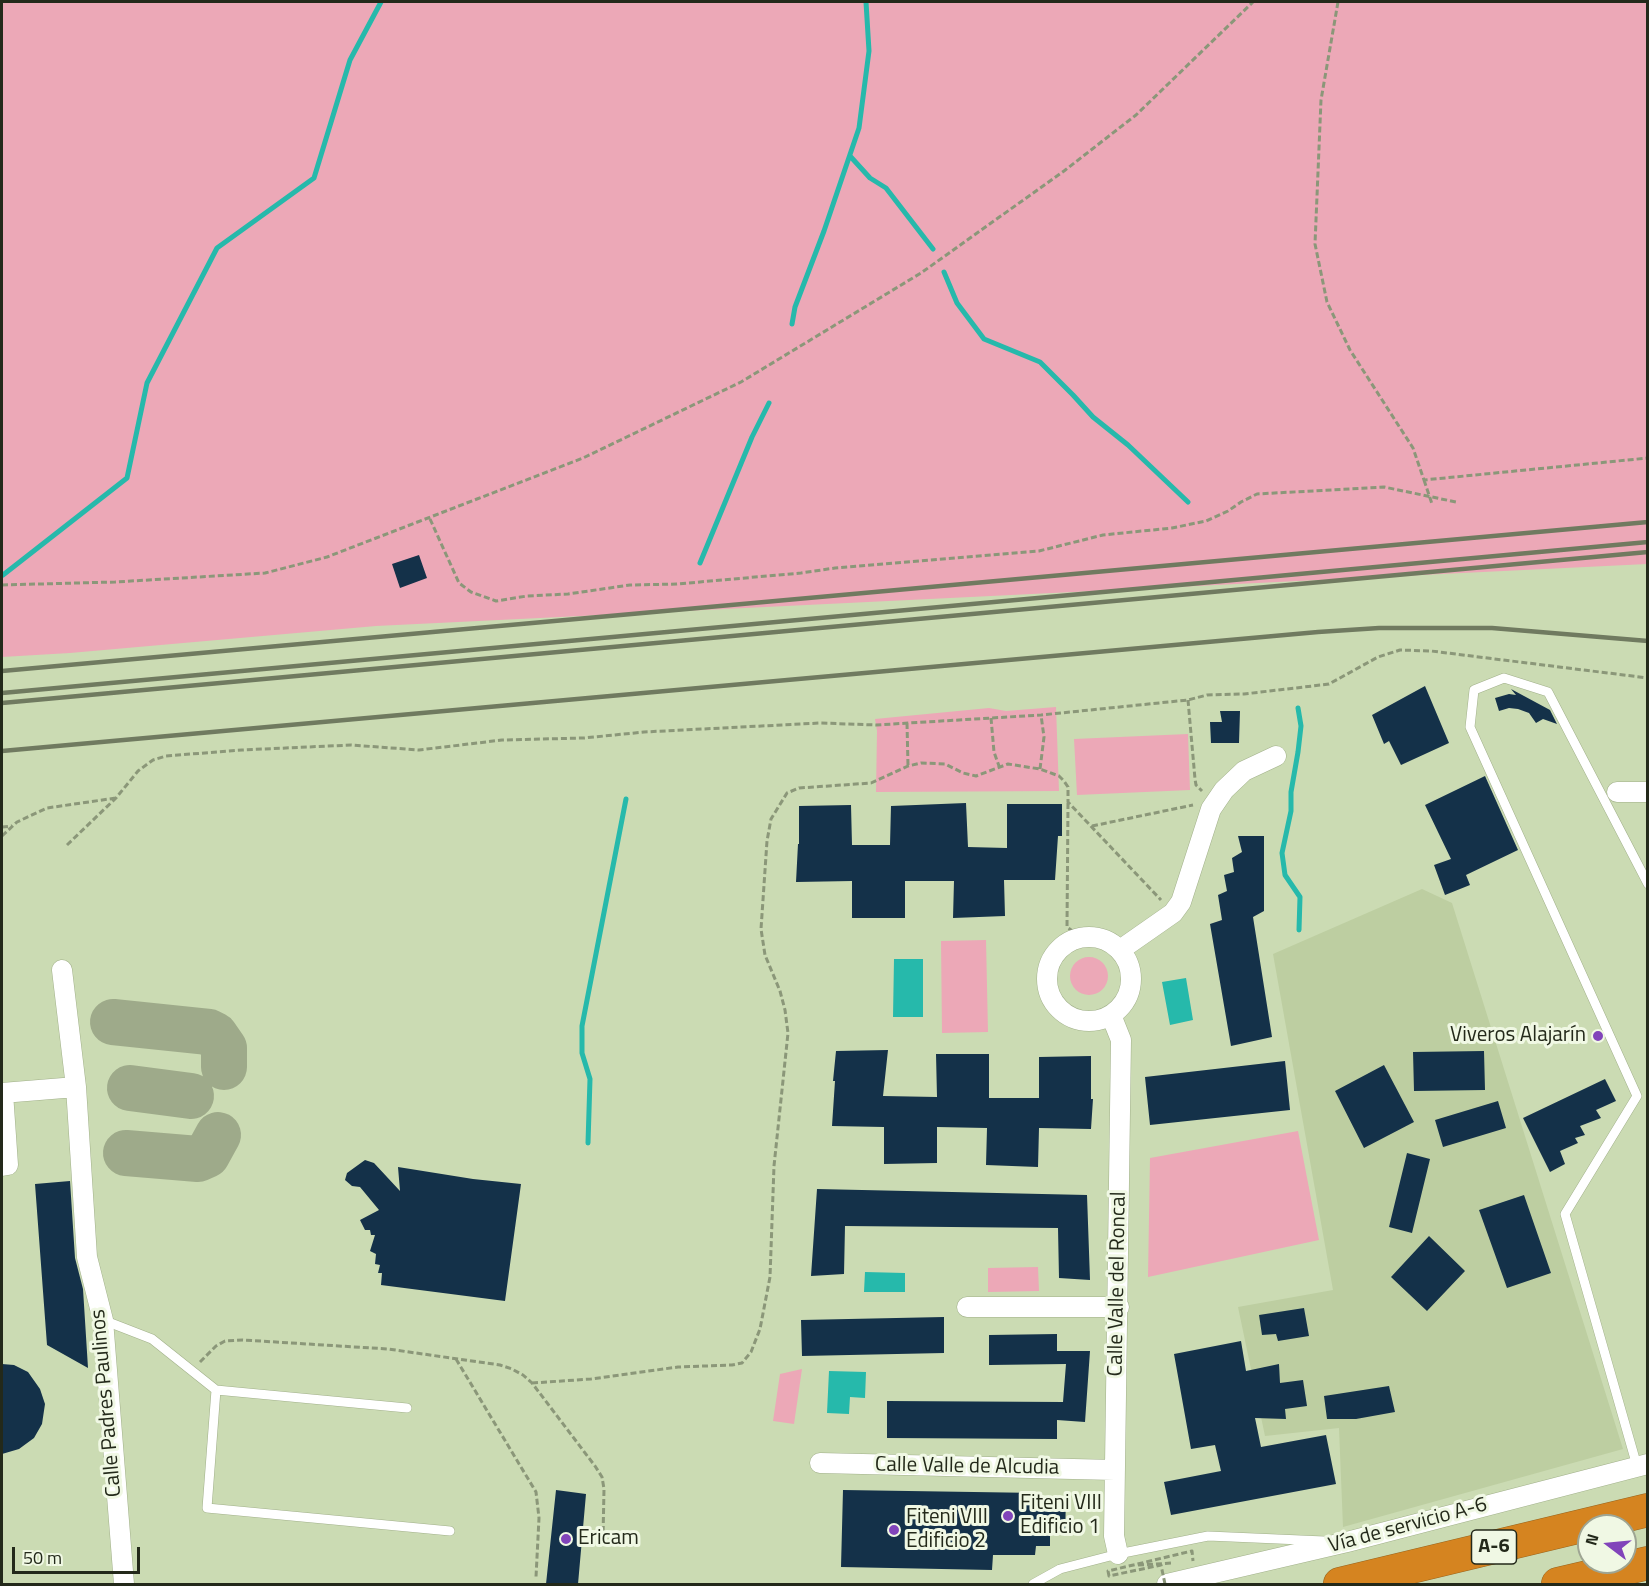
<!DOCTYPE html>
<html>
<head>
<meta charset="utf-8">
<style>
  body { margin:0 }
  #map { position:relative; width:1649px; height:1586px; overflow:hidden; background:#cbdbb3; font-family:"Titillium Web",sans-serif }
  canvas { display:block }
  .frame { position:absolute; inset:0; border:3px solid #23291a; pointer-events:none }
  .north { position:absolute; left:1577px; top:1514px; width:60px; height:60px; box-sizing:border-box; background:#f0f8e4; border:2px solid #9ea593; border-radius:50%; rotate:286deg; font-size:16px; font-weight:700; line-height:24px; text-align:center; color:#23291a }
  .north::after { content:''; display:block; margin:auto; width:21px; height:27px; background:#8144ba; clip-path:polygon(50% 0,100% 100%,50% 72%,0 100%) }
  .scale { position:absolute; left:12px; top:1547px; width:128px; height:27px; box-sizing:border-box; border:3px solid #23291a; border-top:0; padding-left:8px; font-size:18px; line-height:21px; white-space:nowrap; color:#23291a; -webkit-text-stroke:4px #f0f8e4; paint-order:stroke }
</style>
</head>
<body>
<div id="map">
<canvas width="1649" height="1586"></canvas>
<div class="frame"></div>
<div class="north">N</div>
<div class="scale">50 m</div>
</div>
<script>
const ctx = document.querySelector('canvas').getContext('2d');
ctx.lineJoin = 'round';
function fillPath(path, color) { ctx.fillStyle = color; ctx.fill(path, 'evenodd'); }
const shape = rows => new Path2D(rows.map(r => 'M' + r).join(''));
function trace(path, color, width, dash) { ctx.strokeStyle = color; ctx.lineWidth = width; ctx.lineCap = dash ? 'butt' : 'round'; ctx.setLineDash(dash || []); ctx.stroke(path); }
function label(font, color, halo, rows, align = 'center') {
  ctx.font = font + ' "Titillium Web",sans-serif'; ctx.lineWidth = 6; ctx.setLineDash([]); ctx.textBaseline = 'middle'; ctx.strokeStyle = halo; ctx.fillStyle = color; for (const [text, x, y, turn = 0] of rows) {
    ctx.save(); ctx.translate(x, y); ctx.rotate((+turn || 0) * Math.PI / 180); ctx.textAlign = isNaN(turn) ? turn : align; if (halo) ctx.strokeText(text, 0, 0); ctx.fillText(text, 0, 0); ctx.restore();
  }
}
fillPath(shape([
  [1422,889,1452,903,1623,1449,1343,1527,1339,1428,1265,1436,1238,1307,1333,1290,1273,954]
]), '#bdcea1');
fillPath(shape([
  [2,2,1647,2,1647,564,376,626,70,653,2,657],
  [1056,707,1059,791,876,792,877,731,875,719,989,708,1006,711],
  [1188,734,1190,790,1077,795,1074,739],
  [986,940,988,1032,942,1033,941,941],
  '1070 976a19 19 0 1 1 38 0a19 19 0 1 1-38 0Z',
  [1298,1131,1319,1240,1148,1277,1150,1158],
  [1038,1267,1039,1291,988,1292,988,1268],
  [802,1369,794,1424,773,1421,780,1374]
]), '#eca8b7');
fillPath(shape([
  [894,959,923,959,923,1017,893,1017],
  [1186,978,1193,1020,1170,1025,1162,982],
  [865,1272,905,1273,905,1292,864,1292],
  [829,1371,866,1372,865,1398,850,1397,849,1414,827,1413]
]), '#26b9ab');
trace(shape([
  [850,156,870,178,886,188,933,249],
  [944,272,957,303,984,339,1040,362,1073,395,1093,417,1128,445,1188,502],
  [792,324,795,307,824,231,859,128,869,51,866,2],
  [700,563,752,437,769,403],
  [3,575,127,478,147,383,217,248,314,178,350,60,381,2],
  [1298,708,1301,726,1298,752,1291,792,1291,811,1282,853,1285,875,1300,897,1299,930],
  [588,1143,590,1079,582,1053,582,1026,626,799]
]), '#26b9ab', 5);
trace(shape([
  [113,1022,209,1032,215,1035,224,1048,224,1067],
  [130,1088,191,1096],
  [126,1153,198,1159,207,1155,218,1135]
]), '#9eaa8a', 46);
fillPath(shape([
  [419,555,427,578,400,588,392,564],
  [1425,686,1449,743,1401,765,1389,741,1384,744,1372,715],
  [1511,689,1550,710,1557,724,1543,719,1536,723,1529,713,1518,709,1509,708,1499,711,1495,698,1509,694,1516,695],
  [1220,711,1240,711,1239,743,1211,743,1210,722,1222,722],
  [1485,776,1518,850,1466,875,1470,885,1445,895,1434,865,1451,859,1425,805],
  [966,803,968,847,1007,848,1007,804,1062,804,1062,836,1058,836,1055,880,1004,880,1005,916,953,918,954,881,905,881,905,918,852,918,852,881,796,882,798,844,799,844,799,806,851,805,852,845,890,845,891,806],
  [1238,836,1264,836,1264,911,1253,917,1272,1037,1231,1046,1210,924,1222,920,1218,895,1227,891,1224,875,1234,872,1232,858,1242,852],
  [888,1050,883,1096,937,1097,936,1054,989,1054,989,1098,1039,1098,1039,1057,1091,1056,1091,1099,1093,1099,1091,1129,1039,1128,1038,1167,986,1165,987,1128,937,1127,937,1163,884,1164,884,1127,832,1126,835,1081,833,1081,836,1051],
  [1484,1051,1485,1090,1414,1091,1413,1052],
  [1285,1061,1290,1110,1150,1125,1145,1077],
  [1384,1065,1414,1122,1364,1148,1335,1091],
  [1605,1079,1616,1101,1596,1110,1601,1118,1580,1126,1585,1135,1575,1138,1578,1143,1560,1151,1565,1164,1550,1172,1523,1118],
  [1498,1101,1506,1128,1443,1147,1435,1120],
  [1407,1153,1430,1159,1412,1233,1389,1227],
  [365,1160,374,1163,400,1191,398,1167,473,1179,521,1184,505,1301,381,1285,382,1273,378,1273,380,1265,375,1264,376,1254,370,1251,375,1235,371,1235,370,1230,365,1230,360,1220,379,1210,360,1187,352,1186,345,1180,347,1173],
  [70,1181,75,1258,83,1289,88,1368,47,1345,35,1184],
  [817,1189,1087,1195,1090,1280,1059,1278,1058,1228,845,1226,844,1274,811,1276],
  [1524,1195,1551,1273,1507,1288,1479,1210],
  [1429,1236,1465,1271,1427,1311,1391,1277],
  [1304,1308,1309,1336,1278,1341,1276,1334,1262,1335,1259,1315],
  [944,1317,944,1353,802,1356,801,1320],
  [1057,1334,1057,1351,1090,1351,1085,1422,1057,1420,1057,1439,887,1438,887,1401,1063,1402,1066,1364,989,1365,989,1335],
  [1241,1341,1246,1371,1279,1364,1280,1383,1303,1380,1307,1406,1285,1409,1286,1419,1255,1418,1261,1447,1326,1435,1336,1484,1171,1515,1164,1482,1221,1471,1215,1445,1191,1449,1174,1354],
  [2,1364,14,1365,28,1372,40,1389,45,1404,42,1424,34,1438,19,1449,2,1454],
  [1389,1386,1395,1412,1356,1419,1327,1419,1324,1396],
  [556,1490,586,1494,578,1584,546,1584],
  [843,1490,1039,1493,1042,1498,1066,1499,1065,1534,1050,1534,1050,1546,1036,1546,1035,1555,993,1555,992,1570,841,1567]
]), '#143149');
const service = shape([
  [103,1320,152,1339,216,1390,207,1508,450,1531],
  [216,1390,407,1408],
  [1637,1466,1565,1214,1637,1096,1470,727,1474,690,1504,678,1548,692,1648,884],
  [1033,1584,1060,1569,1118,1554,1208,1536,1324,1541]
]);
const minor = shape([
  [1617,792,1648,792],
  '1047 979a42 42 0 1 1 84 0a42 42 0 1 1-84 0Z',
  [1120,950,1173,913,1181,902,1211,809,1224,790,1244,771,1276,756],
  [62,970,76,1087],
  [1111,1015,1121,1040,1114,1536,1118,1554],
  [2,1093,76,1087,87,1257,103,1320,124,1584],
  [2,1166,8,1165,3,1093],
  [967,1307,1119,1307],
  [820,1463,1115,1470],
  [1167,1584,1347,1542,1648,1464]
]);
const motorway = shape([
  [1340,1584,1648,1510],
  [1558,1584,1648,1563]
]);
trace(service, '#a1b08a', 10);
trace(minor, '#a1b08a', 21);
trace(motorway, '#97641e', 34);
trace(shape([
  [1338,2,1321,100,1315,244,1327,302,1350,350,1413,448,1424,480,1648,458],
  [1424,480,1432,504],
  [430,519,459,583,471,592,496,601,527,596,568,594,630,585,677,584,801,573,835,568,1039,551,1103,535,1172,528,1206,521,1228,511,1241,502,1257,494,1384,487,1456,502],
  [2,585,115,582,265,573,327,557,583,458,741,382,921,273,1064,171,1136,115,1253,2],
  [1188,700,1195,779,1196,785,1202,791],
  [991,718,994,752,999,766],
  [907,723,908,766],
  [1040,769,1044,737,1041,715],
  [1068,803,1067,927,1082,938],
  [1092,826,1193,805],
  [2,827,12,826],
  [2,836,17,822,47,808,116,798],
  [67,845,116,798,138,771,153,760,166,756,242,750,351,745,419,750,502,740,584,738,644,732,820,723,876,725,1041,715,1188,700,1207,695,1244,694,1321,685,1329,684,1378,657,1400,650,1431,651,1648,678],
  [456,1359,536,1492,539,1518,536,1577],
  [200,1362,216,1346,225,1341,243,1340,388,1349,500,1365,512,1369,523,1375,532,1383,595,1466,602,1477,604,1489,603,1538],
  [532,1383,591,1379,678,1367,732,1365,742,1363,751,1352,760,1329,770,1277,774,1166,788,1033,785,1010,780,991,765,955,761,929,767,841,771,819,787,793,799,788,871,783,908,766,921,763,945,764,963,773,976,776,1008,764,1040,769,1059,776,1064,781,1068,787,1068,802,1161,900],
  [1138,1565,1173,1563]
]), '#8b9779', 3, [6, 3]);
trace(service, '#fff', 9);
trace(minor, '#fff', 20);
trace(motorway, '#d58420', 33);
trace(shape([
  [2,671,1648,522],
  [2,693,1648,542],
  [2,703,1648,552],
  [2,751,1318,632,1379,628,1492,628,1648,641]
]), '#707a60', 4.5);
trace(shape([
  [1165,1584,1161,1565,1109,1576,1108,1571,1192,1551,1193,1561]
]), '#8b9779', 3, [6, 3]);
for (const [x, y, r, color] of [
  [1598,1036,6,"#8144ba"],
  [1008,1516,6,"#8144ba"],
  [894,1530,6,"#8144ba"],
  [566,1539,6,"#8144ba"]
]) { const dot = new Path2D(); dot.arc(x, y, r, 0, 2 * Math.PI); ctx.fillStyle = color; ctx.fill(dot); trace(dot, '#f0f8e4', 2); }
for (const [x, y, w] of [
  [1494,1547,45]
]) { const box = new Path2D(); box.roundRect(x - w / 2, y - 17, w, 34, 4.5); ctx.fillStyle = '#f0f8e4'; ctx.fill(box); trace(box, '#23291a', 1.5); }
label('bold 20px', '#23291a', null, [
  ["A-6",1494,1547]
]);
label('21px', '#23291a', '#f0f8e4', [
  ["Viveros Alajarín",1586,1036,"right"],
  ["Fiteni VIII",1020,1504],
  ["Edificio 1",1020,1528],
  ["Fiteni VIII",906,1518],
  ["Edificio 2",906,1542],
  ["Ericam",578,1539]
], 'left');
label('21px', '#23291a', '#f0f8e4', [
  ["Calle Valle del Roncal",1118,1284,-89],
  ["Calle Padres Paulinos",107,1403,-95],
  ["Calle Valle de Alcudia",967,1467,1],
  ["Vía de servicio A-6",1408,1526,-15]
]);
</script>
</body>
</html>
